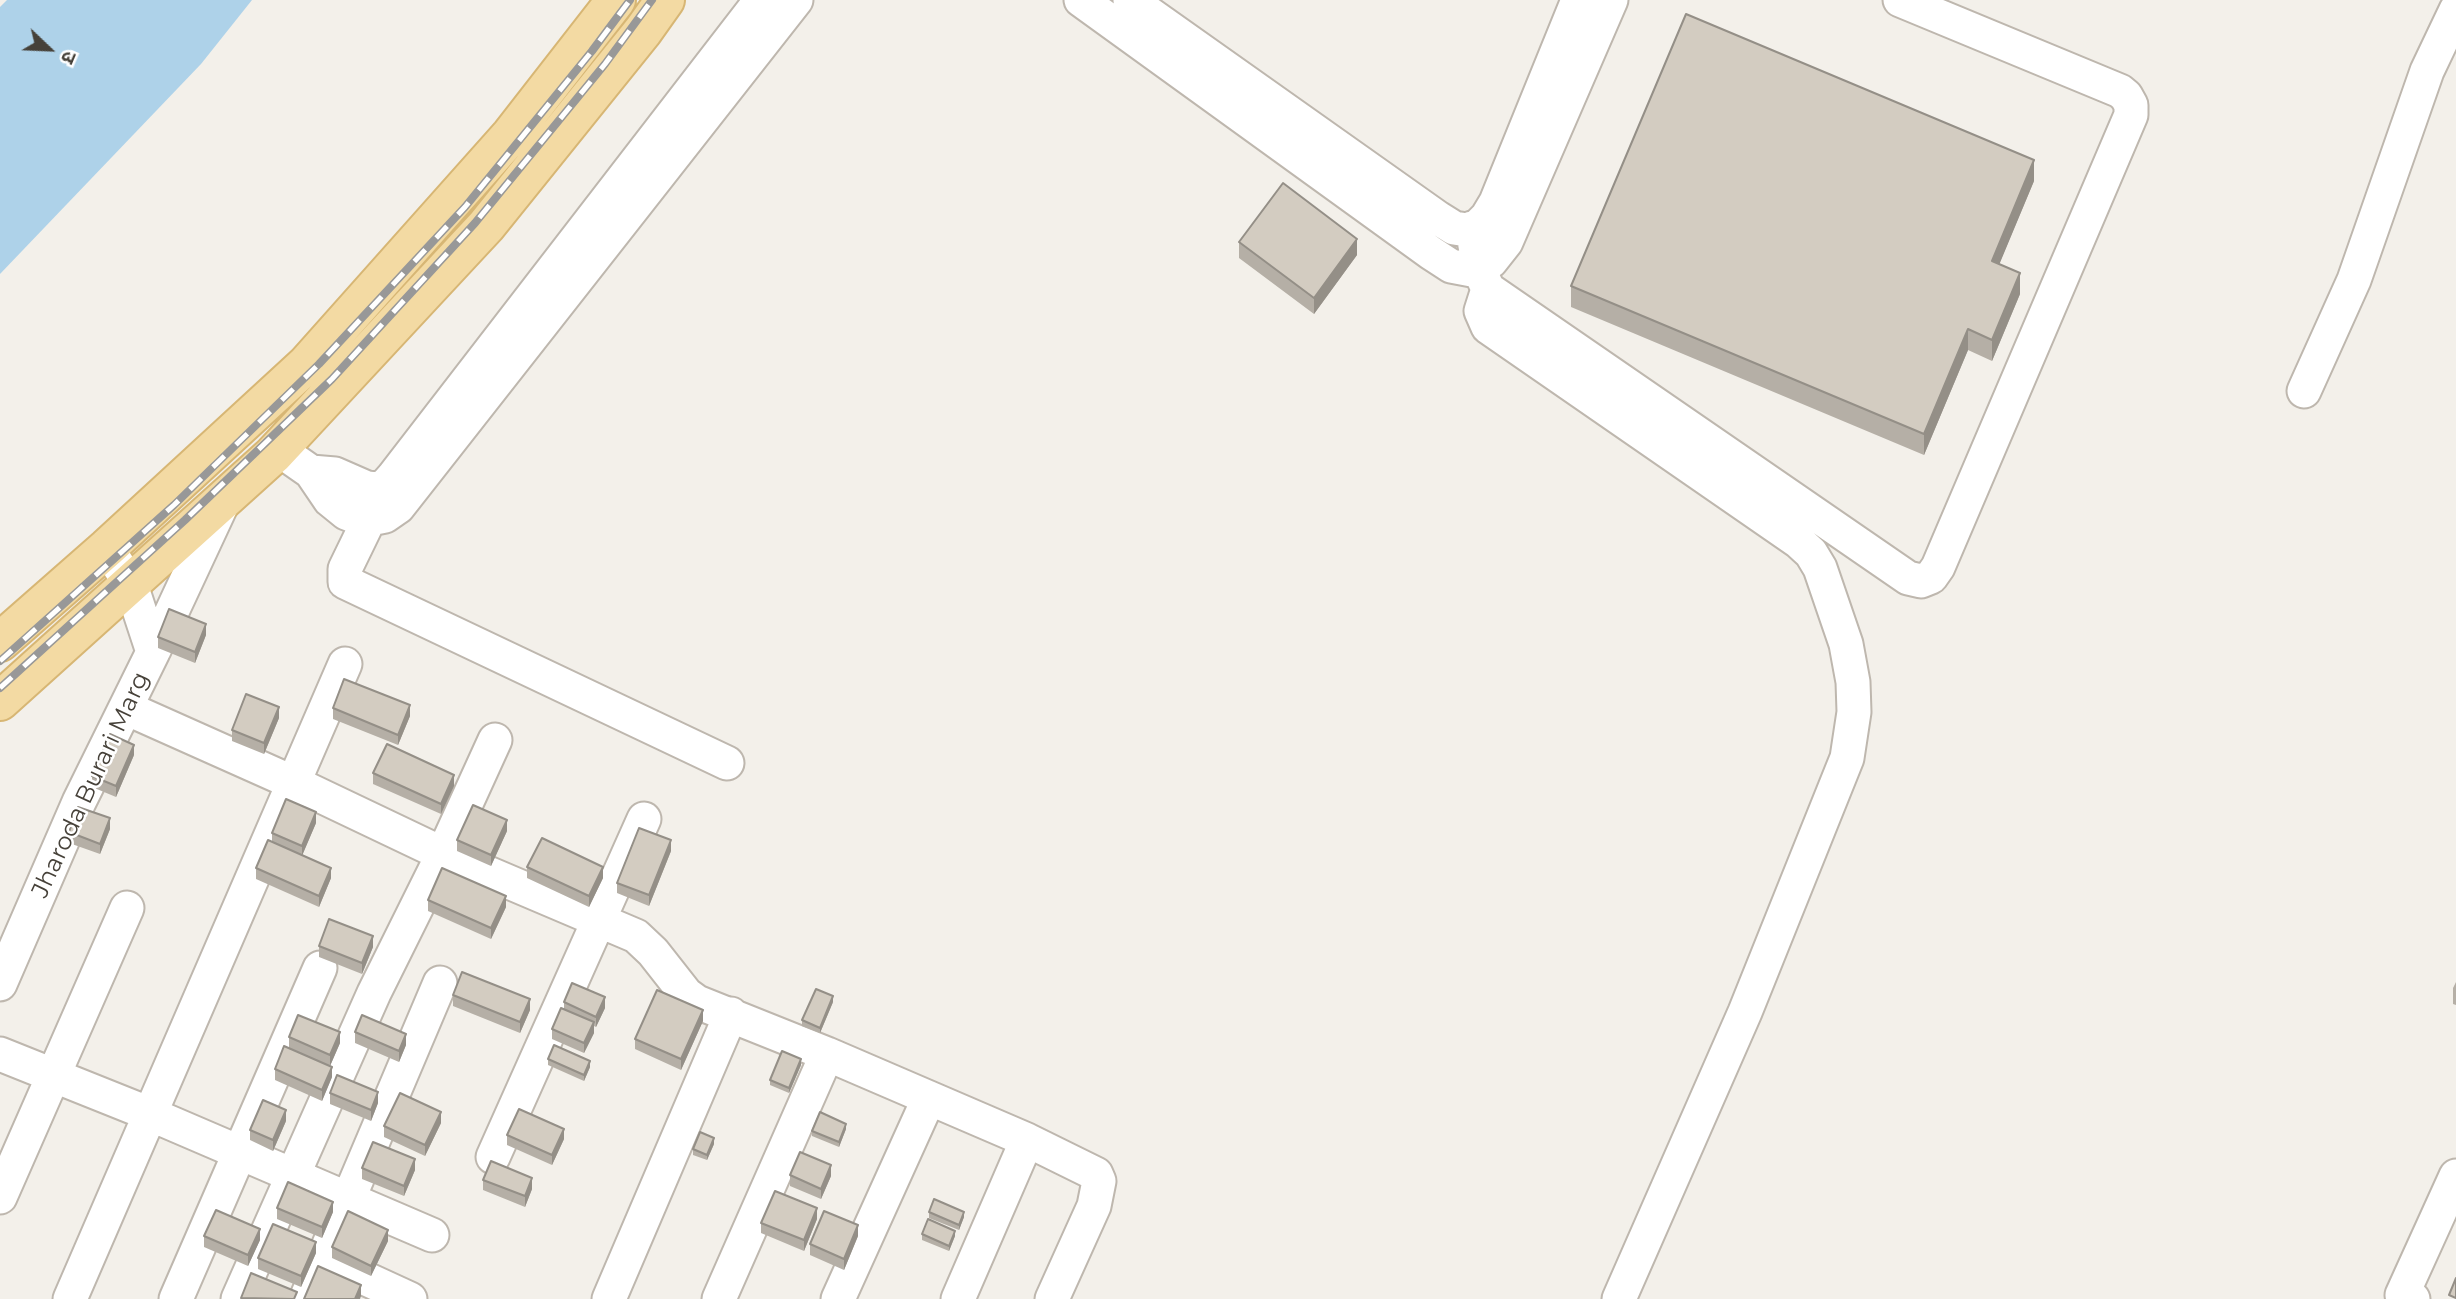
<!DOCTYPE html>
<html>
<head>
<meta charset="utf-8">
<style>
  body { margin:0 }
  #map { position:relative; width:2456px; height:1299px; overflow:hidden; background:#f3f0ea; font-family:Montserrat,"Noto Sans Devanagari",sans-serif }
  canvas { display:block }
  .north { position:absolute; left:14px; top:14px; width:70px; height:70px; -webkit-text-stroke:5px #fff; paint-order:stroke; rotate:113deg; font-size:19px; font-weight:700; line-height:28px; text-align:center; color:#464139 }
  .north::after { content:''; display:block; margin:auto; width:24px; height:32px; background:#464139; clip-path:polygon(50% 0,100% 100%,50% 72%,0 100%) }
</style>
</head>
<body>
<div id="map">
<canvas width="2456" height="1299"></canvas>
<div class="north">उ</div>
</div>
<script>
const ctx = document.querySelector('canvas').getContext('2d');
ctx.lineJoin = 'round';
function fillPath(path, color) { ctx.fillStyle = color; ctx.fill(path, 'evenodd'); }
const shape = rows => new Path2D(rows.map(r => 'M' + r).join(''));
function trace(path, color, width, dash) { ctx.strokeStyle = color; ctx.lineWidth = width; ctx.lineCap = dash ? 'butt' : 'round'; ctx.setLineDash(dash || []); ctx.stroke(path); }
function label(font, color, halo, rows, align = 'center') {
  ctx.font = font + ' Montserrat,sans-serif'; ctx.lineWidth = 5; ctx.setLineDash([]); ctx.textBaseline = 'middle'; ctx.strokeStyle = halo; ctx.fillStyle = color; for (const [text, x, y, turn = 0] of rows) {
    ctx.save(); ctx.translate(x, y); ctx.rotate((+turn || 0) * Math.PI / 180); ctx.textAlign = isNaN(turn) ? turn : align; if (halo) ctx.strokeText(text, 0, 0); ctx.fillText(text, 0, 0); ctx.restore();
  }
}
fillPath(shape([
  [7,0,252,0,201,64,0,274,0,7]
]), '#aed2e9');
const minor = shape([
  [1081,0,1431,253,1451,266,1472,270,1479,269,1491,261,1506,242,1611,0],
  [1130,0,1438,218,1454,228,1467,230,1478,226,1487,217,1496,202,1578,0],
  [1472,228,1479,269,1488,289,1908,578,1921,581,1931,577,1938,567,2131,115,2131,105,2126,96,2120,91,1900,0],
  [1488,289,1481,311,1488,327,1799,542,1811,553,1820,568,1846,644,1853,682,1854,712,1847,758,1745,1012,1619,1299],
  [2304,391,2354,280,2427,71,2456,10],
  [278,449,311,472,330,500,346,513,362,519,370,519,385,516,398,507,796,0],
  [311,472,335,474,367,488,376,489,385,486,393,477,761,0],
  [378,501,345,569,345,582,727,763],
  [154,650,223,502],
  [126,708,294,783,443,854,636,936,653,952,686,994,697,1002,827,1054,1027,1140],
  [0,984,79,802,153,652,131,585,107,548],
  [0,1054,150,1114,432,1235],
  [493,1157,644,819],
  [0,1197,127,908],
  [323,1259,410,1299],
  [70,1299,345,664],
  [176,1299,320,968],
  [238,1299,374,993,443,854,495,740],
  [306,1299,440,983],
  [609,1299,731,1014],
  [719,1299,827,1054],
  [838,1299,929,1098],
  [958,1299,1027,1140,1096,1174,1099,1181,1094,1206,1052,1299],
  [2413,1299,2402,1295,2456,1176]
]);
const major = shape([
  [0,642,107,548,307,364,511,135,616,0],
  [0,701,273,455,486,226,643,31,665,0]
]);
trace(minor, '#beb7ae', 37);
trace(major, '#d7b674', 42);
trace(minor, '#fff', 33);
trace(major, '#f3daa3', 38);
const rail = shape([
  [0,661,174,505,319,364,465,207,592,51,630,0],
  [0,688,185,520,332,379,475,223,605,64,652,0]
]);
trace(rail, '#989898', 8);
trace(rail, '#fff', 5, [16]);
fillPath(shape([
  [2034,181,1999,264,2020,294,1992,361,1968,350,1924,455,1571,307,1571,286],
  [1239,242,1357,255,1314,314,1239,258],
  [206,635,195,663,158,648,158,637],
  [333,708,410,716,398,745,333,719],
  [279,718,264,754,232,741,232,730],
  [134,755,116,797,92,787,92,776],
  [373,773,454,786,441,814,373,784],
  [316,823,302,855,331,878,319,907,256,879,256,868,272,841,272,833],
  [110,829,100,854,69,843,69,832],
  [507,831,491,866,457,851,457,840],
  [671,851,649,906,617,893,617,883],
  [527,867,603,878,589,907,527,878],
  [428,900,506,907,491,939,428,911],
  [319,946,373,947,362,974,319,957],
  [2456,982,2456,1005,2453,1004,2453,988],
  [453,995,530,1010,520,1033,453,1006],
  [564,1002,605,1008,596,1027,594,1026,594,1033,584,1053,552,1039,552,1029,564,1009],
  [833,1002,820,1033,802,1026,802,1020],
  [703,1021,681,1070,635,1049,635,1039],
  [355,1032,406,1045,399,1062,355,1043],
  [289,1037,340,1043,330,1066,289,1048],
  [548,1059,590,1067,584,1081,548,1065],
  [801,1065,789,1093,770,1085,770,1080],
  [275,1069,332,1077,322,1101,275,1080],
  [330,1093,378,1103,371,1121,330,1104],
  [286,1121,273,1151,250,1140,250,1130],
  [441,1123,425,1156,384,1137,384,1126],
  [846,1129,839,1147,812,1136,812,1131],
  [507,1135,564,1139,552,1165,507,1145],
  [714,1144,707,1160,693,1155,693,1149],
  [362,1168,415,1170,404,1196,362,1179],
  [790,1175,831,1176,821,1199,790,1186],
  [483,1180,532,1189,525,1207,483,1190],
  [277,1208,333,1212,322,1238,277,1219],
  [929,1212,964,1217,959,1230,929,1218],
  [817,1219,804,1251,761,1233,761,1223],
  [922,1234,955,1236,949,1251,922,1240],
  [204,1236,260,1240,248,1266,204,1247],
  [858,1236,844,1270,810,1255,810,1244],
  [388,1241,371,1276,332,1258,332,1247],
  [316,1253,301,1287,258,1269,258,1258]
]), '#b5afa6');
fillPath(shape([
  [2034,160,2034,181,1992,282,1992,261],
  [1357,239,1357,255,1314,314,1314,298],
  [2020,273,2020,294,1992,361,1992,340],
  [1968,329,1968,350,1924,455,1924,434],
  [206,624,206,635,195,663,195,652],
  [410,705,410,716,398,745,398,735],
  [279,707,279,718,264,754,264,743],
  [134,745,134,755,116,797,116,786],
  [454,775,454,786,441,814,441,804],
  [316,812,316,823,302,856,302,846],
  [110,818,110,829,100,854,100,844],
  [507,820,507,831,491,866,491,855],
  [671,840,671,851,649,906,649,895],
  [603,867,603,878,589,907,589,896],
  [331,868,331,878,319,907,319,896],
  [506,896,506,907,491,939,491,928],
  [373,936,373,947,362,974,362,963],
  [833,996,833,1002,820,1033,820,1028],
  [605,997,605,1008,596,1027,596,1017],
  [530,999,530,1010,520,1033,520,1022],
  [703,1010,703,1021,681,1070,681,1059],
  [594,1022,594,1033,584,1053,584,1043],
  [340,1032,340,1043,330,1066,330,1055],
  [406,1034,406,1045,399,1062,399,1051],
  [801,1059,801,1065,789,1093,789,1088],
  [590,1061,590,1067,584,1081,584,1075],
  [332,1067,332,1077,322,1101,322,1090],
  [378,1092,378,1103,371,1121,371,1110],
  [286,1110,286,1121,273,1151,273,1140],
  [441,1112,441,1123,425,1156,425,1145],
  [846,1124,846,1129,839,1147,839,1142],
  [564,1129,564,1139,552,1165,552,1155],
  [714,1138,714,1144,707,1160,707,1155],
  [415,1159,415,1170,404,1196,404,1186],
  [831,1165,831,1176,821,1199,821,1189],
  [532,1178,532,1189,525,1207,525,1196],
  [333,1202,333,1212,322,1238,322,1227],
  [817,1208,817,1219,804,1251,804,1240],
  [964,1212,964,1217,959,1230,959,1225],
  [858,1225,858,1236,844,1270,844,1259],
  [260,1229,260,1240,248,1266,248,1255],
  [388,1230,388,1241,371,1276,371,1266],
  [955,1231,955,1236,949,1251,949,1246],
  [316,1242,316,1253,301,1287,301,1276],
  [361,1285,361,1296,360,1299,355,1299]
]), '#948f87');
const building = shape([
  [1686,14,2034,160,1992,261,2020,273,1992,340,1968,329,1924,434,1571,286,1686,14],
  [1283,183,1357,239,1314,298,1239,242,1283,183],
  [169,609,206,624,195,652,158,637,169,609],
  [344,679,410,705,398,735,333,708,344,679],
  [246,694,279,707,264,743,232,730,246,694],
  [110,734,134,745,116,786,92,776,110,734],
  [387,744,454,775,441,804,373,773,387,744],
  [286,799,316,812,302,846,272,833,286,799],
  [473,805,507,820,491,855,457,840,473,805],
  [78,807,110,818,100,844,69,832,78,807],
  [639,828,671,840,649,895,617,883,639,828],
  [542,838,603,867,589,896,527,867,542,838],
  [268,840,331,868,319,896,256,868,268,840],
  [442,868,506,896,491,928,428,900,442,868],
  [329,919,373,936,362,963,319,946,329,919],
  [462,972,530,999,520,1022,453,995,462,972],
  [572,983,605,997,596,1017,564,1002,572,983],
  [816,989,833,996,820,1028,802,1020,816,989],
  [657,990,703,1010,681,1059,635,1039,657,990],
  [561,1008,594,1022,584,1043,552,1029,561,1008],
  [298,1015,340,1032,330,1055,289,1037,298,1015],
  [362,1015,406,1034,399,1051,355,1032,362,1015],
  [554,1045,590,1061,584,1075,548,1059,554,1045],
  [284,1046,332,1067,322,1090,275,1069,284,1046],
  [782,1051,801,1059,789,1088,770,1080,782,1051],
  [337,1075,378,1092,371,1110,330,1093,337,1075],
  [400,1093,441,1112,425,1145,384,1126,400,1093],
  [263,1100,286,1110,273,1140,250,1130,263,1100],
  [519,1109,564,1129,552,1155,507,1135,519,1109],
  [820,1112,846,1124,839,1142,812,1131,820,1112],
  [700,1132,714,1138,707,1155,693,1149,700,1132],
  [373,1142,415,1159,404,1186,362,1168,373,1142],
  [800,1152,831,1165,821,1189,790,1175,800,1152],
  [491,1161,532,1178,525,1196,483,1180,491,1161],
  [288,1182,333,1202,322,1227,277,1208,288,1182],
  [775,1191,817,1208,804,1240,761,1223,775,1191],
  [934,1199,964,1212,959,1225,929,1212,934,1199],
  [216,1210,260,1229,248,1255,204,1236,216,1210],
  [348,1211,388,1230,371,1266,332,1247,348,1211],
  [824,1211,858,1225,844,1259,810,1244,824,1211],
  [928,1219,955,1231,949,1246,922,1234,928,1219],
  [273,1224,316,1242,301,1276,258,1258,273,1224],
  [318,1266,361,1285,355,1299,304,1299,318,1266],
  [251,1273,297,1292,294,1299,241,1298,251,1273],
  [2456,1278,2456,1298,2449,1295,2456,1278]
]);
fillPath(building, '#d3ccc1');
trace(building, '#948f87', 2);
label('24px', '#464139', '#fff', [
  ["Jharoda Burari Marg",91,785,-65]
]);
</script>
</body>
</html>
